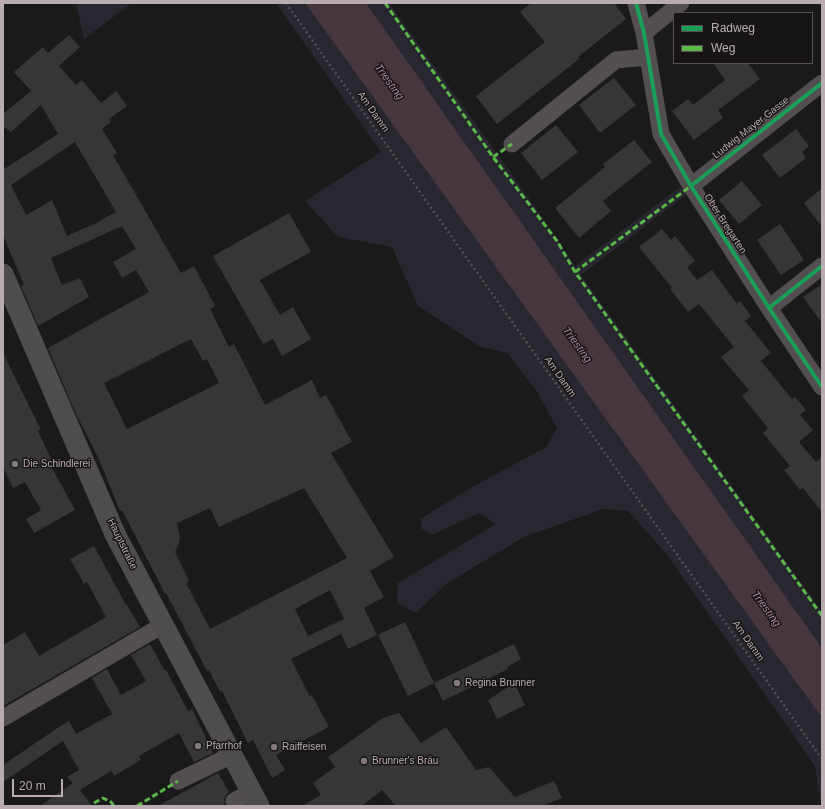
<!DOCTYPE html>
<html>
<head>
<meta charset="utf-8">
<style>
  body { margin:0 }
  #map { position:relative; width:825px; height:809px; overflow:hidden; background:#1a1a1a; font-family:Arial,sans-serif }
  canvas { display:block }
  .frame { position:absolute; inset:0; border:4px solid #b9acb1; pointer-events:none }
  .legend { position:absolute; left:673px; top:12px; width:140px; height:52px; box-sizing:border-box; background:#161414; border:1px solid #575153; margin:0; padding:5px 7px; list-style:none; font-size:12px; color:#b9acb1 }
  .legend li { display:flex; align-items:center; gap:8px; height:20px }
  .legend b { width:20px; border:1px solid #575153 }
  .scale { position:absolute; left:12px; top:779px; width:51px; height:18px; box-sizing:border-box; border:2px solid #b9acb1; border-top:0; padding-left:5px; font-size:12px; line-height:14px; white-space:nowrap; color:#b9acb1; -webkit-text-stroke:3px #161414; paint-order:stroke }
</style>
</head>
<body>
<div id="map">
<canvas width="825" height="809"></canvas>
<div class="frame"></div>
<ul class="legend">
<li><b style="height:5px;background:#1a9f57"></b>Radweg</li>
<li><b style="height:5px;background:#58b947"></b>Weg</li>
</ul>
<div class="scale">20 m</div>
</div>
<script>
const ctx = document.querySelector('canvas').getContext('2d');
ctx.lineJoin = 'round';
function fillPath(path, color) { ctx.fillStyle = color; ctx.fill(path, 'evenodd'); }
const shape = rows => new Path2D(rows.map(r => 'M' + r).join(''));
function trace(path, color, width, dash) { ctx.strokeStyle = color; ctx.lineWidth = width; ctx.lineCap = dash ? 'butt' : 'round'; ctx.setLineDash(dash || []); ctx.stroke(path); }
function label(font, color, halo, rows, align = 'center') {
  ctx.font = font + ' Arial,sans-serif'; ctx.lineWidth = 3; ctx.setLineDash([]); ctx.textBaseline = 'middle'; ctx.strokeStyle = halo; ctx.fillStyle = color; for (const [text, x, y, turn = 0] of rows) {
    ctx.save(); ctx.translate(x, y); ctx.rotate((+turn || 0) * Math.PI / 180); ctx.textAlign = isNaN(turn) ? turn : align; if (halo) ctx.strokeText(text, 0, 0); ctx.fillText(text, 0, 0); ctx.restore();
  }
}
fillPath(shape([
  [76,3,132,3,84,39],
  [276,3,305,3,822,718,822,803,820,799,815,766,665,552,628,511,603,509,524,537,446,584,416,613,397,603,398,583,496,524,479,513,432,535,422,529,420,519,469,489,546,447,557,428,536,390,507,353,479,346,418,306,392,247,338,237,305,201,381,152],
  [366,3,389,3,538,211,575,266,680,187,686,195,581,275,822,612,822,648]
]), '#28272f');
fillPath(shape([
  [305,3,366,3,822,648,822,718]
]), '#46363e');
fillPath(shape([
  [531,3,614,3,626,19,578,57,579,59,497,124,476,96,545,42,520,12],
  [69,35,80,47,59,66,76,85,82,80,101,103,116,91,127,106,109,119,111,122,102,129,117,153,113,155,181,273,194,266,215,306,210,309,229,347,234,344,265,405,312,380,320,398,326,395,352,442,331,453,394,557,370,571,384,597,364,608,377,635,348,649,341,634,291,659,310,697,312,695,329,727,276,755,285,770,272,778,253,740,248,743,222,691,220,692,209,670,207,671,166,593,165,594,122,510,120,511,98,457,75,412,48,348,149,292,136,270,122,278,113,262,136,249,122,226,51,258,62,285,80,278,89,297,38,326,21,286,24,285,3,235,3,168,4,169,29,153,58,134,41,105,11,132,3,126,3,114,31,91,14,72,43,47,48,53],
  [75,142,116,212,96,223,67,236,52,200,26,215,11,185],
  [191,339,203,361,207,359,219,383,127,429,104,383],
  [304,488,347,558,210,629,186,583,189,581,175,552,179,543,180,538,177,523,210,508,219,527],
  [330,590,344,619,308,636,295,609],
  [713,63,748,63,760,79,718,110,723,118,694,140,672,111,688,99,693,105,725,80],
  [614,78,636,105,600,133,579,105],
  [556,125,578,152,542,180,521,153],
  [796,129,809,146,802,152,806,158,780,178,762,155],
  [634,140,652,162,603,201,611,211,579,238,555,208,605,167,603,164],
  [742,181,762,205,739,224,719,200],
  [822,188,822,227,804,203],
  [289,213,311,252,260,280,280,315,293,307,311,339,282,356,273,339,263,344,213,256],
  [780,224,804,260,781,275,757,240],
  [662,229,671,240,675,236,695,261,687,267,697,280,712,270,737,304,740,301,751,316,745,321,771,353,761,361,792,399,795,397,806,410,800,415,813,430,799,442,816,462,822,457,822,512,803,488,800,490,784,470,790,466,763,433,768,428,742,396,749,390,721,357,734,347,699,304,688,312,670,289,672,288,639,247],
  [822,284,822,323,803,297],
  [3,353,41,430,38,431,55,467,52,468,75,510,34,533,26,519,41,510,25,482,13,488,3,467],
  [94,546,126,605,127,605,140,627,3,706,3,645,25,632,39,656,106,617,87,582,84,584,70,559],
  [405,622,434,683,408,696,378,635],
  [150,644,165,671,166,670,188,711,192,709,213,753,194,762,179,733,139,756,141,760,114,776,111,771,80,790,92,806,40,806,73,783,67,777,79,770,63,741,3,782,3,765,56,729,69,721,76,734,112,714,92,678,107,669,121,695,146,681,131,655],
  [514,644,521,659,507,667,508,669,443,701,434,683],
  [514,683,525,705,497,719,488,700],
  [399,713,421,743,446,727,476,770,489,767,515,797,554,781,562,798,542,806,396,806,382,790,362,806,302,806,321,795,313,783,335,767,328,757,383,718],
  [218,773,229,792,226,795,224,800,225,806,158,806]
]), '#373637');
trace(shape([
  [286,3,822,759]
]), '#545052', 2.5, [2, 3]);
trace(shape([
  [636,3,644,33,661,134,691,186,769,308,822,387],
  [644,33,681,3],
  [512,144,616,60,648,57],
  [691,186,822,83],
  [769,308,822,266],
  [3,718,163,625],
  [178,781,232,755],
  [234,801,251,792]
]), '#534e4f', 17);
trace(shape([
  [3,274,115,534,259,806]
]), '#4f4c4c', 21);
trace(shape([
  [385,3,493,157,557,241,575,272,822,616],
  [493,157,512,144],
  [575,272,691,186],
  [94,803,103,798,111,802,114,806],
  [137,806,178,781]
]), '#58b947', 3, [6, 3]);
trace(shape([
  [636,3,644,33,661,134,691,186,769,308,822,387],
  [691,186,822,83],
  [769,308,822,266]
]), '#1a9f57', 4);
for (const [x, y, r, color] of [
  [15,464,4,"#81797c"],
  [457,683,4,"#81797c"],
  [198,746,4,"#81797c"],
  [274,747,4,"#81797c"],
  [364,761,4,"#81797c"]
]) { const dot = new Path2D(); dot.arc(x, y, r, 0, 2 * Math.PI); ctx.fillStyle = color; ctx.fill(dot); trace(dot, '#161414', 1.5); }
label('10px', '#b9acb1', '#161414', [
  ["Am Damm",373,112,55],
  ["Ludwig Mayer Gasse",751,128,-38],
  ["Ober Bregarten",725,224,57],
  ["Am Damm",560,377,55],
  ["Hauptstraße",122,544,64],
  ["Am Damm",748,641,55]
]);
label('10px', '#b9acb1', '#161414', [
  ["Die Schindlerei",23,464],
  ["Regina Brunner",465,683],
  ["Pfarrhof",206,746],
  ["Raiffeisen",282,747],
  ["Brunner's Bräu",372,761]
], 'left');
label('italic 11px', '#b1879f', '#161414', [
  ["Triesting",389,82,54],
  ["Triesting",577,345,54],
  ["Triesting",766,609,54]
]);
</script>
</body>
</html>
